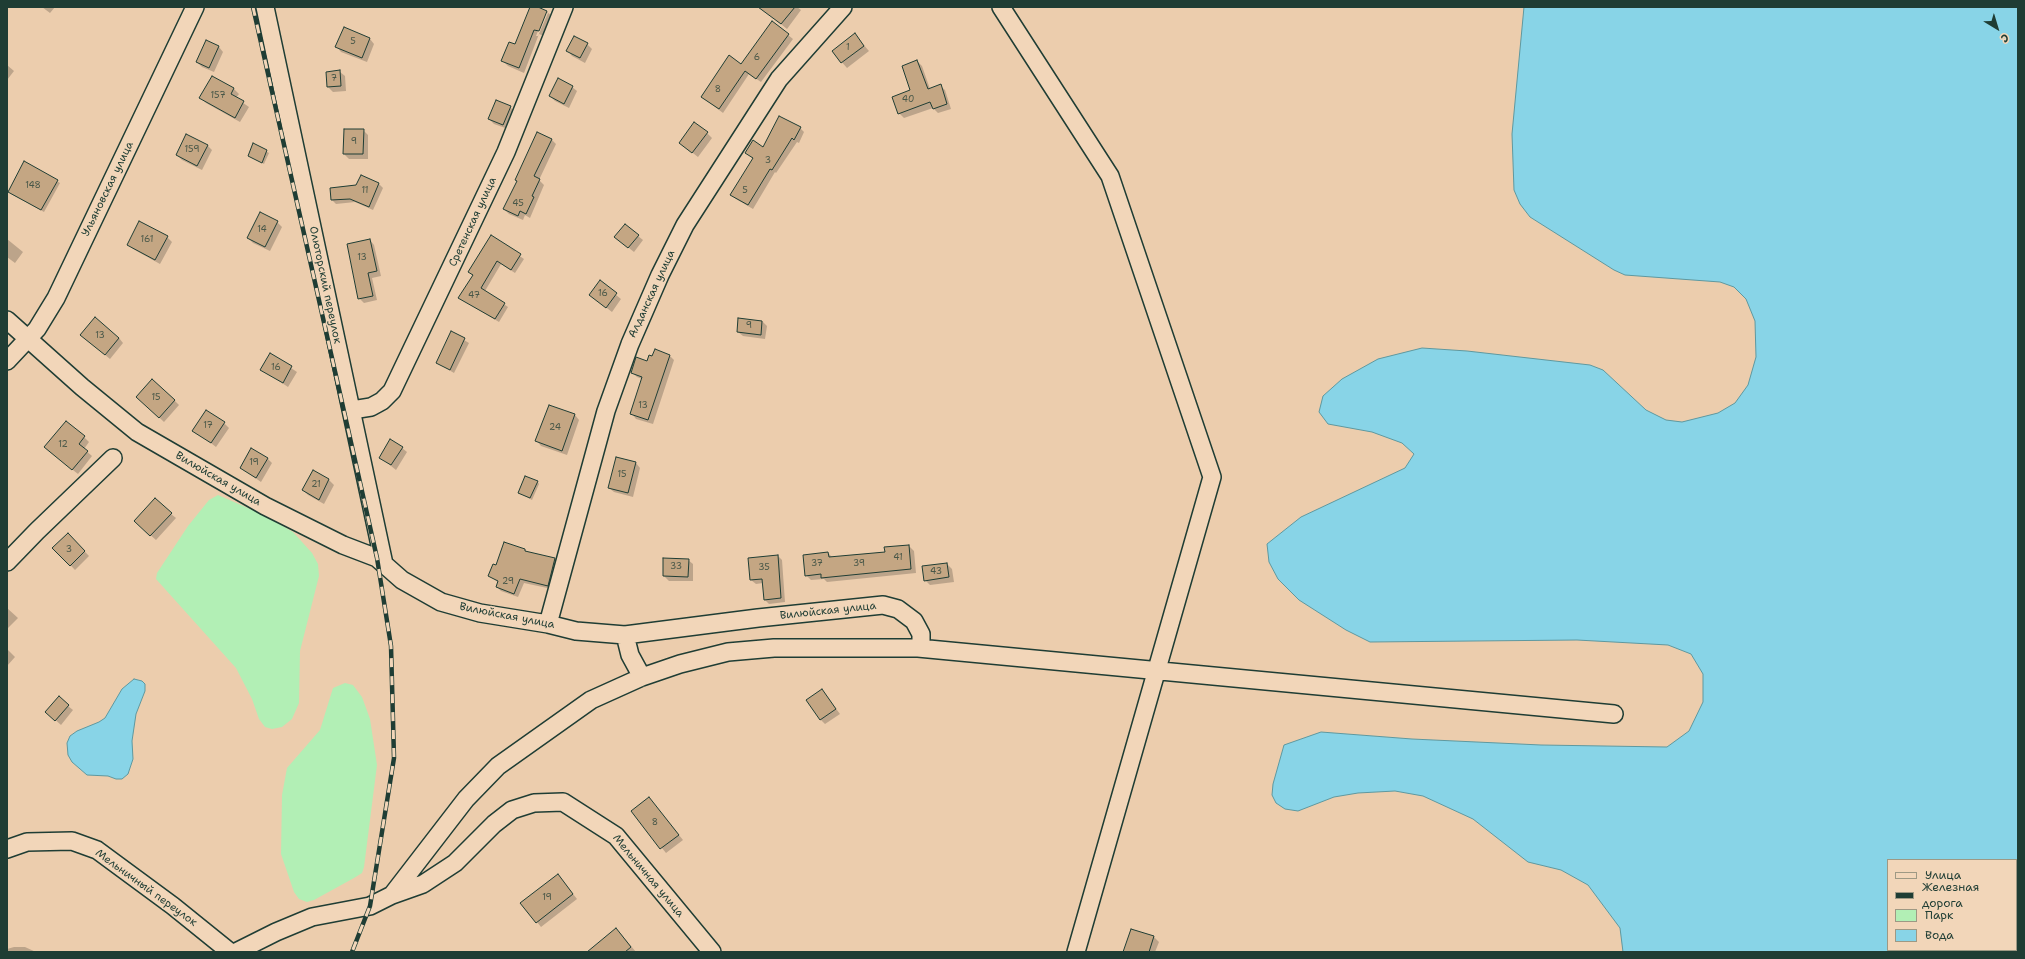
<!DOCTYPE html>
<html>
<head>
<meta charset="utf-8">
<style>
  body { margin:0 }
  #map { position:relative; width:2025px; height:959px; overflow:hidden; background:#eccdad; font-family:"Shantell Sans",sans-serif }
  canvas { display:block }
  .frame { position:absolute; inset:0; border:8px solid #1f3d34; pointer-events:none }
  .legend { position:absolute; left:1887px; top:859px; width:130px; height:92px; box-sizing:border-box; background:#f2d6b9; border:1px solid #9e9984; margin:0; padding:5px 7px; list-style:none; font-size:12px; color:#1f3d34 }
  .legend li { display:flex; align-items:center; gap:8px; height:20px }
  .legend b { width:20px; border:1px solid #9e9984 }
  .north { position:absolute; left:1977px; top:8px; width:40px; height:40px; -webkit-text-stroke:3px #f2d6b9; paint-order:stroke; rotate:142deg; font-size:11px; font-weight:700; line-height:16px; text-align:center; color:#1f3d34 }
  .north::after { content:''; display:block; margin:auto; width:14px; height:18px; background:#1f3d34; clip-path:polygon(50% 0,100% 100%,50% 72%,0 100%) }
</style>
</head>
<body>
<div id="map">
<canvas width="2025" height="959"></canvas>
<div class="frame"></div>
<ul class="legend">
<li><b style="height:5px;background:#f2d6b9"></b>Улица</li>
<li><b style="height:5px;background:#1f3d34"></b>Железная дорога</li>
<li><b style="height:11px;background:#b2efb5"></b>Парк</li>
<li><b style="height:11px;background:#88d4e7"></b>Вода</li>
</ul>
<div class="north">С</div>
</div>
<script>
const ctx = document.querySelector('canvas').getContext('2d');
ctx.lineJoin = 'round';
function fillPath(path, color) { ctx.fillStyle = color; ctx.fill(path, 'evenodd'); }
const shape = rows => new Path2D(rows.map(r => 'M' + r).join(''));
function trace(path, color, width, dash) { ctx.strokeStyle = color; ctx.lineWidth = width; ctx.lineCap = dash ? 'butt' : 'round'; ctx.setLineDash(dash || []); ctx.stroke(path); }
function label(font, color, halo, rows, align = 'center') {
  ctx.font = font + ' "Shantell Sans",sans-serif'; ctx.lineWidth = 3; ctx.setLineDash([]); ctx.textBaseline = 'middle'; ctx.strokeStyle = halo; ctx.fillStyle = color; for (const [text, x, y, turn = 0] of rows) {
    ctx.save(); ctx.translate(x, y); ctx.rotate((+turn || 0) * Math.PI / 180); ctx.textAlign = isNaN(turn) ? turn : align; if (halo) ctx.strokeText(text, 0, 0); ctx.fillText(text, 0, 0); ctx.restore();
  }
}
fillPath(shape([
  [218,495,264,515,293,532,312,553,318,564,319,576,300,651,299,703,292,719,282,727,272,729,265,727,259,719,252,699,236,668,156,579,157,573,188,526,209,500],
  [345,683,353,685,362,697,370,719,377,765,364,867,362,873,354,878,314,900,307,902,299,899,294,892,281,854,282,795,287,768,320,730,333,688]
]), '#b2efb5');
const water = shape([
  [1524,7,2018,7,2018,952,1623,952,1620,928,1588,885,1561,870,1528,862,1473,819,1423,796,1395,791,1358,793,1334,797,1298,811,1285,809,1276,803,1272,795,1273,784,1284,745,1321,732,1412,739,1541,745,1667,747,1689,731,1703,702,1703,674,1691,654,1668,645,1577,640,1370,642,1346,630,1299,600,1278,579,1269,562,1267,544,1301,517,1405,468,1414,454,1402,443,1372,432,1328,424,1319,412,1323,396,1342,379,1378,359,1422,348,1467,351,1590,365,1603,370,1646,410,1666,420,1682,422,1718,413,1735,403,1748,385,1756,357,1755,321,1746,299,1734,287,1720,282,1625,275,1614,270,1530,217,1520,204,1514,190,1512,134,1524,7],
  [1888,860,2016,860,2016,950,1888,950,1888,860],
  [134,679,142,681,145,684,145,691,136,714,132,741,133,759,128,774,122,779,116,779,108,776,87,775,72,762,68,755,67,743,70,736,77,731,99,722,105,718,122,689,134,679]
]);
fillPath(water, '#88d4e7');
trace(water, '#5e989f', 1);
fillPath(shape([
  [42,7,55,7,50,13],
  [531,7,547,12,552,16,544,36,539,34,524,73,508,66,503,61,515,46],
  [545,13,548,13,538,36,536,36],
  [769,7,797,7,801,10,787,29,765,11],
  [772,22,793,39,761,82,749,74,723,113,702,97,741,66],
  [855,35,869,51,847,68,833,52],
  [370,39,374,44,367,62,341,52,337,47],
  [207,42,219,47,223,52,214,72,202,67,197,62],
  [587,44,592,49,585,63,572,56,568,51],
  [917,61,922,66,930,89,940,86,945,90,951,109,938,113,933,108,904,118,899,113,911,90],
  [7,65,14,71,7,80],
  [340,72,345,76,346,91,333,92,328,87],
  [212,77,234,89,239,94,236,98,249,107,240,122,206,103,201,98],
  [572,87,577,91,569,108,555,101,550,96],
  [510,107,515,112,508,129,494,124,489,119],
  [800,128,804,132,799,143,797,142,776,173,775,172,753,209,736,199,731,195,753,159,747,153,764,148],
  [363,130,368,135,368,159,349,159,344,154],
  [707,133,712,138,698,157,680,143],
  [551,139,556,144,539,180,544,185,530,218,525,215,523,220,509,214,504,209],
  [207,145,212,150,202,170,182,160,177,155],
  [254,145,269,153,264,164,249,156],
  [25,163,60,183,44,212,11,194],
  [361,176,379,184,383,188,373,210,355,202,336,204,332,200,357,186],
  [277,222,282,227,270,251,253,243,248,238],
  [491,236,524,259,515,273,501,264,485,291,508,307,499,322,459,298,473,276,469,272],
  [638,236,643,240,634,252,615,237],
  [167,237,172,242,160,264,133,249,128,244],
  [7,239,23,252,15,263,7,257],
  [370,240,374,245,381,276,372,278,377,300,364,303,359,298],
  [600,282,621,299,612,312,595,299],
  [762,321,767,326,765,339,743,336,738,332],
  [452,333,469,343,454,373,437,363],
  [119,338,123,343,110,359,87,340],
  [270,354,297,372,288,387,261,369],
  [669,355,674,360,653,424,636,419,632,414,642,379,637,377,632,372,648,362],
  [174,400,179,405,164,422,143,402],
  [549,406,575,415,579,420,567,455,541,446,537,441],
  [224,423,229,428,216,447,194,430],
  [84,437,89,442,84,449,92,456,78,474,50,452],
  [402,448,407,452,396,470,380,457],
  [267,458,272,463,261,482,241,468],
  [636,463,640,468,633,497,614,492,609,488],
  [313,471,329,480,334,485,324,504,308,495,303,490],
  [537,481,539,484,532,500,519,493],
  [171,514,176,518,156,540,140,526],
  [68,534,89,556,75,570,54,548],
  [909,546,914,551,916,573,827,582,824,579,811,580,806,575,828,553,832,557,886,552],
  [525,550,527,552,555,559,559,563,552,589,524,583,518,597,501,591,497,587,498,582,489,576,496,567],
  [778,556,782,560,785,602,769,604,765,600,763,583,756,584,751,580],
  [688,560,693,564,693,581,669,581,664,576],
  [947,564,952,569,954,582,930,585,925,580,923,567],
  [7,608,18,618,7,629],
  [7,649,15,657,7,666],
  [822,690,840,714,825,724,820,719],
  [68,706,73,710,61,725,52,717],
  [649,798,683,840,666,853,632,811],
  [558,875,577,899,541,927,537,922],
  [1132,930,1154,937,1159,942,1155,952,1126,952],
  [621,934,636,952,589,952],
  [14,947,25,947,36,952,7,952,7,949]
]), '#0003');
const building = shape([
  [530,7,538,7,547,11,539,31,534,30,519,68,501,61,509,42,515,44,530,7],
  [758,7,795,7,781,24,758,7],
  [772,21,789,34,756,79,745,71,719,109,701,97,729,55,741,64,772,21],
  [344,27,370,38,362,58,335,47,344,27],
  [855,33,864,46,841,63,832,51,855,33],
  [574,36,588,43,580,58,566,51,574,36],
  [206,40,219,46,209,68,196,62,206,40],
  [917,60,928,89,941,84,947,104,933,109,930,102,898,114,892,97,910,90,902,66,917,60],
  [340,70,341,86,327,87,326,72,340,70],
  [212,76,234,88,231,94,244,101,235,118,199,98,212,76],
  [558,78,573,86,564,104,549,96,558,78],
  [496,100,511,106,503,125,488,119,496,100],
  [779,116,801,127,794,140,792,138,772,170,770,169,748,205,730,195,753,158,745,153,753,140,763,147,779,116],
  [694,122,708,132,692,153,679,143,694,122],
  [344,129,364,129,363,154,343,154,344,129],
  [537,132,552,139,534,176,540,179,532,196,534,197,526,214,520,211,518,216,503,209,517,181,515,180,537,132],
  [186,134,208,145,197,166,176,155,186,134],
  [253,143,267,150,262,163,248,156,253,143],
  [24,161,58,180,41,210,8,192,24,161],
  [361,175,379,183,369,207,350,199,331,200,330,188,356,185,361,175],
  [260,212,278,221,265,247,247,238,260,212],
  [139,221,168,236,155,260,127,245,139,221],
  [625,224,639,235,628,248,614,237,625,224],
  [491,235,521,254,511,270,497,261,481,288,505,303,495,319,458,298,473,275,468,272,491,235],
  [370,239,377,271,368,273,373,296,358,299,347,244,370,239],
  [600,280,617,293,606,308,589,295,600,280],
  [95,317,119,338,105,355,80,335,95,317],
  [738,318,762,321,761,335,737,332,738,318],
  [451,331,465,338,450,370,436,363,451,331],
  [655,349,670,355,648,420,630,414,642,377,631,373,636,357,647,361,649,355,652,356,655,349],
  [270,353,292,366,283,383,260,370,270,353],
  [152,379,175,400,159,418,136,397,152,379],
  [549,405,575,414,562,451,535,441,549,405],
  [206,410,225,422,211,443,192,431,206,410],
  [66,421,85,436,79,444,88,451,72,470,44,447,66,421],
  [390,439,403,447,391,465,379,458,390,439],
  [251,448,268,458,256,478,240,468,251,448],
  [616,457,636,462,628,493,608,488,616,457],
  [313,470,329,479,319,500,302,490,313,470],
  [525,476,538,481,530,498,518,493,525,476],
  [155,498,172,513,150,536,134,521,155,498],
  [68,533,85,551,70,566,52,548,68,533],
  [504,542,525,549,525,551,555,558,548,586,520,579,514,594,496,587,498,581,488,576,493,564,496,565,504,542],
  [909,545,911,569,821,578,821,574,805,576,803,555,828,552,829,557,885,552,884,547,909,545],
  [778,555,781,598,764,600,762,579,750,580,748,558,778,555],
  [663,558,689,559,688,577,663,576,663,558],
  [947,563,949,577,924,581,922,566,947,563],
  [822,689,836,709,820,720,806,700,822,689],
  [59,696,69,705,55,721,45,712,59,696],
  [649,797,679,835,660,849,631,811,649,797],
  [558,874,573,894,536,923,520,903,558,874],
  [616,928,631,947,625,952,587,952,616,928],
  [1131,929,1154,936,1149,952,1123,952,1131,929]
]);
fillPath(building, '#c4a683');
trace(building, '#1f3d34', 1);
const minor = shape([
  [265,7,384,564],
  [1001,7,1110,176,1212,477,1076,952],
  [7,320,82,387,137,432,265,506,343,545,377,558,402,580,441,602,480,613,548,624,576,631,625,635,758,618,883,605,898,609,914,621,921,634,921,648],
  [7,361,37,329,56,298,195,7],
  [352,410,371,407,382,401,392,391,506,152,564,7],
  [7,562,37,531,113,458],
  [548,624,606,411,630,344,660,275,685,225,779,79,843,7],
  [625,635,630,655,642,677],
  [7,849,27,842,72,841,97,850,173,906,230,952],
  [392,895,466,799,498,766,591,700,642,677,680,664,728,652,774,648,918,648,1614,714],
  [236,952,276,932,312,917,370,906,392,895,423,884,455,863,494,824,512,810,534,803,563,802,616,836,712,952]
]);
trace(minor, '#1f3d34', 20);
trace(minor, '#f2d6b9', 17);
const rail = shape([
  [253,7,377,558,391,646,394,758,370,906,352,952]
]);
trace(rail, '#1f3d34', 4.5);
trace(rail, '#f2d6b9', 3, [9]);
label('9px', '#485748', null, [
  ["5",353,42],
  ["1",848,48],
  ["6",757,58],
  ["7",334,79],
  ["8",718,90],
  ["157",218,96],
  ["40",908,100],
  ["9",354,142],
  ["159",192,150],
  ["3",768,161],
  ["148",33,186],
  ["11",365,191],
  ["5",745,191],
  ["45",518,204],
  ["14",262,230],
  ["161",147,240],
  ["13",362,258],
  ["16",603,294],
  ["47",474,296],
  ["9",749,326],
  ["13",100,336],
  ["16",276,368],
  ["15",156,398],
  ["13",643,406],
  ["17",208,426],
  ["24",555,428],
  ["12",63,445],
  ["19",254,463],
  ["15",622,475],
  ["21",316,485],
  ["3",69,550],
  ["41",898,558],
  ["37",817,564],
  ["39",859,564],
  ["33",676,567],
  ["35",764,568],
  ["43",936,572],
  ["29",508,582],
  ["8",655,823],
  ["19",547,898]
]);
label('11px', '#1f3d34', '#f2d6b9', [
  ["Ульяновская улица",108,189,-64],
  ["Сретенская улица",473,222,-65],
  ["Олюторский переулок",325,285,78],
  ["Алданская улица",652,294,-65],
  ["Вилюйская улица",218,479,30],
  ["Вилюйская улица",828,611,-6],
  ["Вилюйская улица",507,616,11],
  ["Мельничная улица",648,876,50],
  ["Мельничный переулок",146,888,36]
]);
</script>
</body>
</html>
